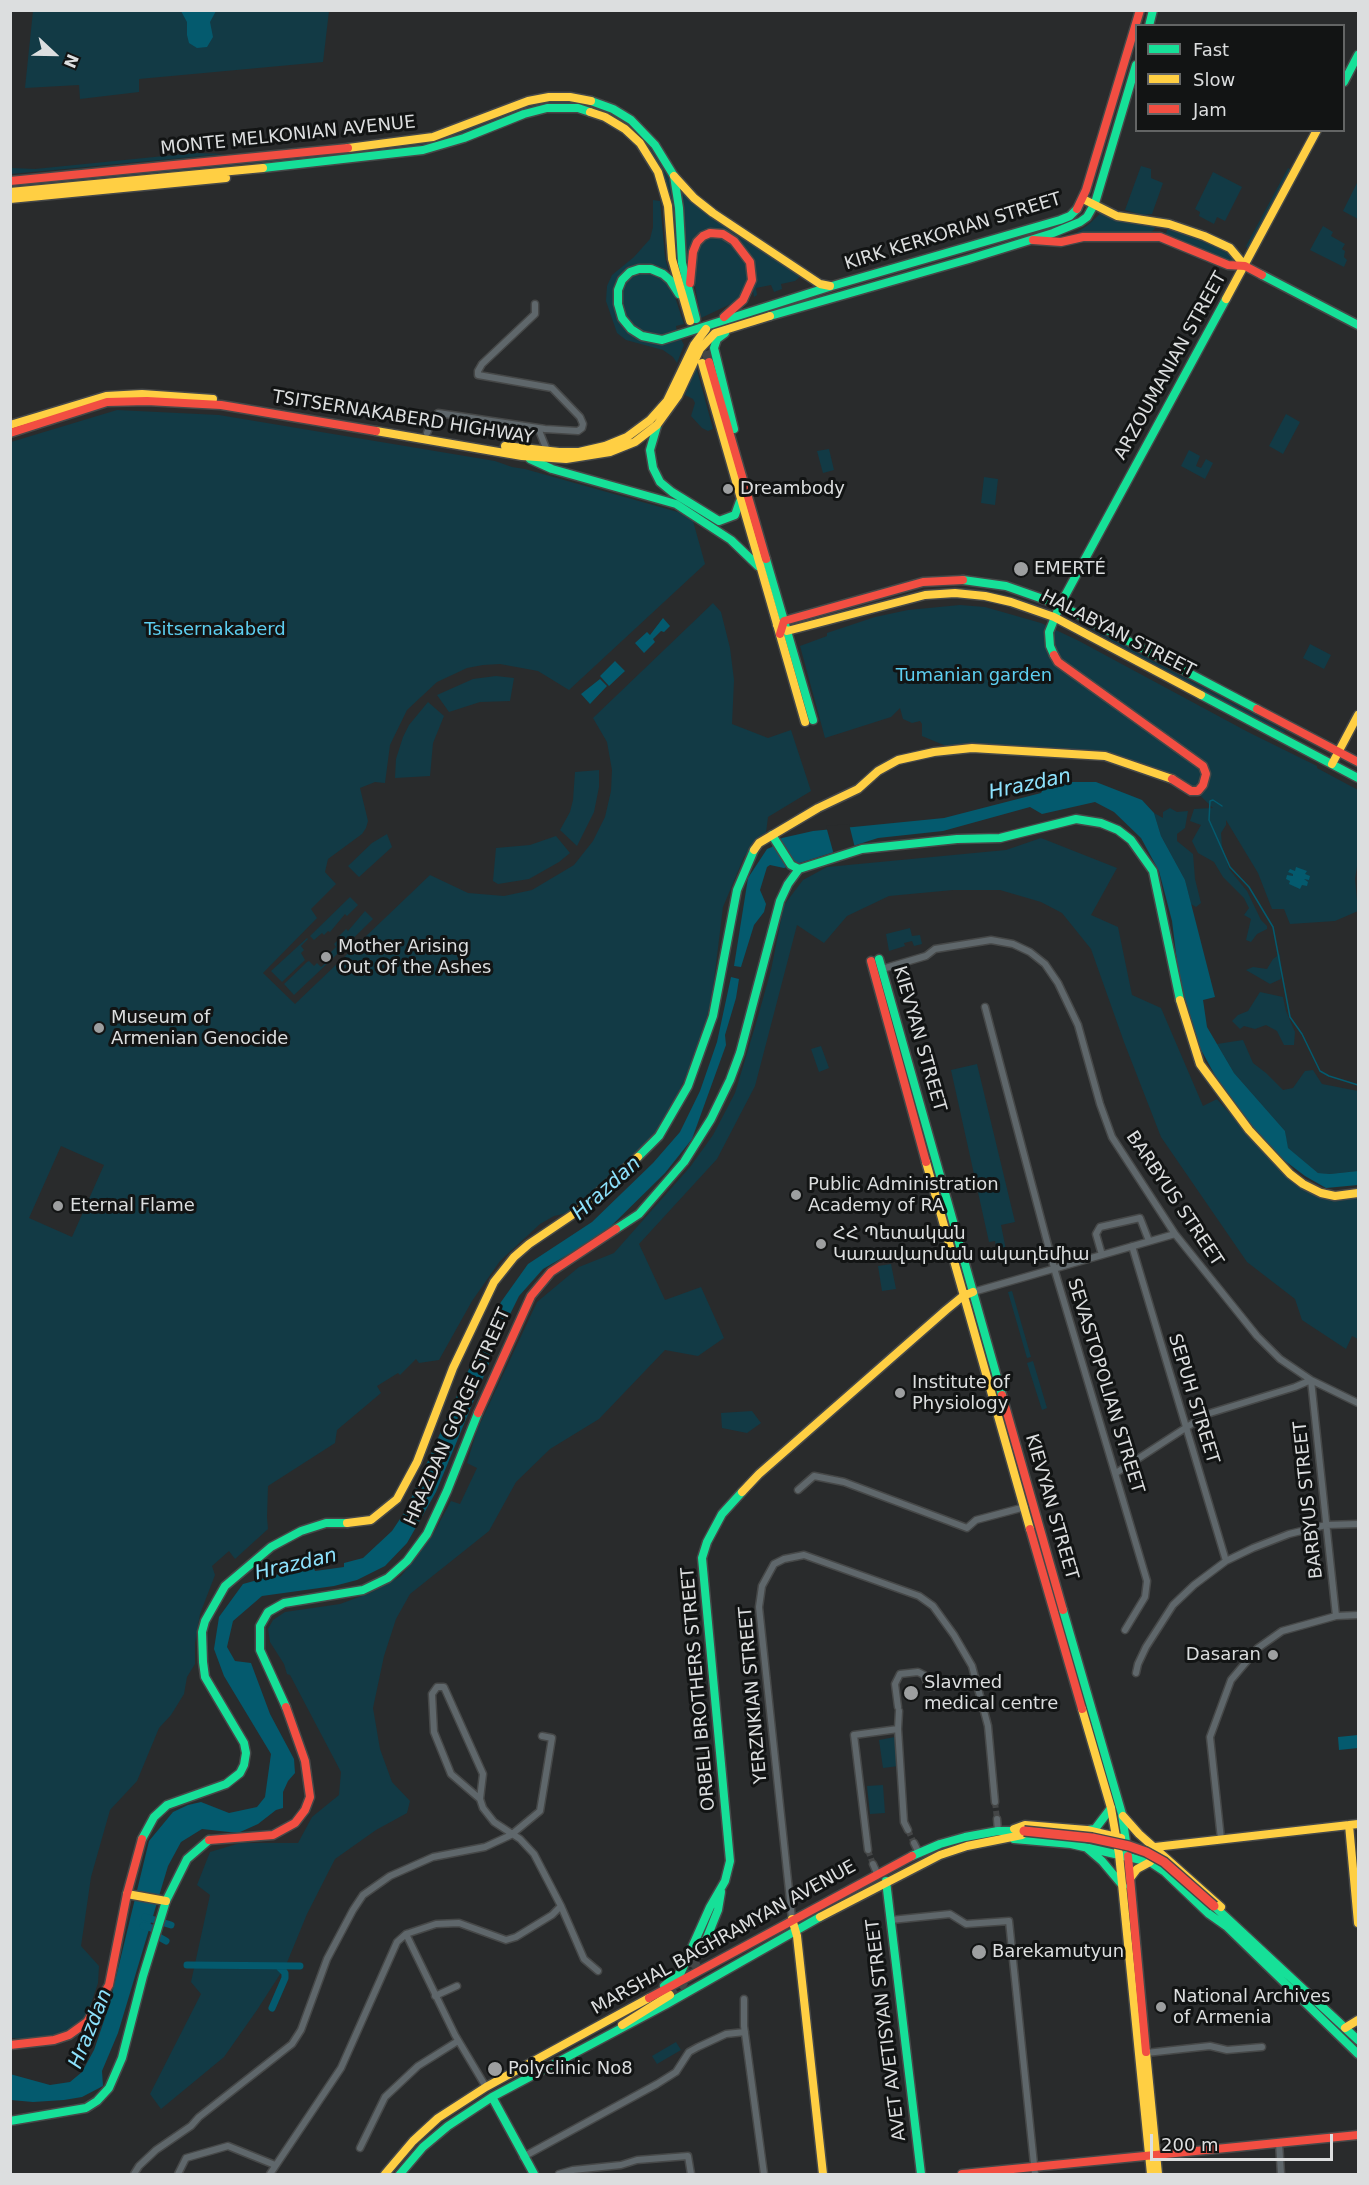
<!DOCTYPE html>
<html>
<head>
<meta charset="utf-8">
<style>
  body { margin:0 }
  #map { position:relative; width:1369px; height:2185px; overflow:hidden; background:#292b2c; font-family:"DejaVu Sans",sans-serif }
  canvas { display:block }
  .frame { position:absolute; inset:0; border:12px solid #dcdedf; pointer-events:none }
  .legend { position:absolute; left:1135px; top:24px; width:210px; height:108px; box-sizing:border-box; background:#121414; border:2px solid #636565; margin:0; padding:8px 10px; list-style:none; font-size:18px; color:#dcdedf }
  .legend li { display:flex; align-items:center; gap:12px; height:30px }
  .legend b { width:30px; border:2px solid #636565 }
  .north { position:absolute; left:24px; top:24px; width:60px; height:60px; -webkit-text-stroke:4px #121414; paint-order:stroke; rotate:112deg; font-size:16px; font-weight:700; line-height:24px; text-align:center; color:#dcdedf }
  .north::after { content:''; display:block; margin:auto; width:21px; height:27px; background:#dcdedf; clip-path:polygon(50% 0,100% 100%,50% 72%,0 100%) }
  .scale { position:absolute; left:1150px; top:2134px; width:183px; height:27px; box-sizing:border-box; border:3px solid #dcdedf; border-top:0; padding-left:8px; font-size:18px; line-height:21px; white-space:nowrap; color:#dcdedf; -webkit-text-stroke:4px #121414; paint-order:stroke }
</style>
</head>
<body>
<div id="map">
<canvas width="1369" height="2185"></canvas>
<div class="frame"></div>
<ul class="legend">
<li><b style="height:8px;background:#16e098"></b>Fast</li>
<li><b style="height:8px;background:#ffcf43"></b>Slow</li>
<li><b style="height:8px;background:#f24e42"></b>Jam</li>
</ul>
<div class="north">N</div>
<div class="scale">200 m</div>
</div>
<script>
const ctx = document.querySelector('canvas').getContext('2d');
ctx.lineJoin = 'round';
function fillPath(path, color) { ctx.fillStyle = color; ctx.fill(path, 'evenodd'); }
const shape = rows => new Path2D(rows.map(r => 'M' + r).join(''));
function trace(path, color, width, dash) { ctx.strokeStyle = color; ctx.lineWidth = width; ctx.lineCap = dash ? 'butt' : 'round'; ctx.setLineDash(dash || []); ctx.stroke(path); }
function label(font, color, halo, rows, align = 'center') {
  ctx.font = font + ' "DejaVu Sans","Noto Sans Armenian",sans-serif'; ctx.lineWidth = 6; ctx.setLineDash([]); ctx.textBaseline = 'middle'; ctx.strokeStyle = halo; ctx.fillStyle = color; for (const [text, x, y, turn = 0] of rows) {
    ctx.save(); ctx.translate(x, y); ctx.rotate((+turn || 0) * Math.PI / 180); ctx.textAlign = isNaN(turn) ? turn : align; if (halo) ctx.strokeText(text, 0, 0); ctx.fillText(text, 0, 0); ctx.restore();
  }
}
fillPath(shape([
  [33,11,329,11,323,62,139,79,139,92,80,99,79,85,25,88],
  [548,101,579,101,604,109,618,116,634,129,650,145,671,182,674,200,678,271,672,237,669,194,666,181,649,147,616,119,548,105,462,135,421,147,382,153,382,149,421,142,460,132,521,107],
  [363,149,364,153,248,164,248,162],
  [194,153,225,154,11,174,12,168,35,169],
  [233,162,234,166,11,187,11,184],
  [1141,166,1151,169,1151,178,1163,183,1152,214,1143,215,1125,210],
  [1288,168,1291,170,1248,250,1246,246],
  [1213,172,1242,187,1225,221,1217,217,1214,224,1199,216,1200,212,1195,209],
  [1358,181,1358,219,1343,211],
  [678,185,684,194,703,209,801,276,795,281,781,284,782,289,774,292,771,285,756,288,757,295,754,297,753,291,756,280,737,240,702,233,688,272],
  [653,200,660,201,665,257,669,273,653,266,633,267,614,304,640,339,659,344,681,339,684,345,677,363,673,357,663,350,626,340,617,333,606,301,607,286,612,275,634,257,650,239,653,227],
  [1103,211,1153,225,1155,229,1151,232,1076,233,1088,225],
  [1323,226,1333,232,1331,236,1345,244,1342,249,1345,251,1344,257,1347,260,1344,267,1310,250],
  [1171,228,1186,232,1233,253,1235,259,1229,262,1190,244,1169,237,1166,234,1167,230],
  [711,237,720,237,732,243,748,266,749,276,739,300,701,318,695,287,694,269,698,246],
  [643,273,662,277,672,288,684,324,676,326,677,332,663,336,640,331,630,323,624,313,622,292,626,283,632,277],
  [696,366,713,429,708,431,702,428,691,416,695,403,693,399,685,395],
  [117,410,219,415,495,461,512,467,525,469,678,512,693,521,705,564,569,690,538,671,500,664,483,665,467,668,437,682,407,710,390,745,385,783,375,782,360,788,368,821,366,828,362,834,328,859,325,872,336,884,311,909,317,918,263,973,295,1004,430,875,468,893,504,896,532,890,574,865,593,841,605,817,611,791,612,770,607,742,593,718,713,603,721,612,730,648,734,680,732,724,768,738,791,730,811,791,768,817,766,833,744,857,723,907,712,997,698,1051,660,1131,620,1172,568,1213,554,1216,540,1224,500,1261,472,1301,439,1360,419,1363,416,1359,400,1375,398,1373,377,1386,381,1393,337,1430,335,1443,268,1486,267,1517,268,1529,235,1559,229,1551,212,1566,215,1575,200,1614,195,1643,195,1664,187,1677,184,1694,171,1715,159,1728,137,1781,110,1810,91,1877,81,1946,99,1966,98,1983,85,2022,62,2034,25,2039,11,2038,11,442],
  [61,1146,104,1165,72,1237,29,1218],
  [1286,414,1300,422,1283,454,1269,446],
  [829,449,834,470,823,473,817,451],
  [1189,450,1200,456,1196,466,1201,468,1206,459,1213,463,1205,479,1181,466],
  [984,477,998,479,995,505,981,503],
  [960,605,985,607,1041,623,1079,641,1248,732,1317,766,1317,768,1358,790,1358,860,1355,879,1358,911,1335,921,1290,924,1284,909,1272,909,1258,873,1226,820,1226,825,1221,833,1222,846,1229,869,1247,891,1261,920,1267,926,1267,929,1257,934,1251,942,1246,940,1251,919,1244,915,1249,908,1244,898,1223,877,1214,862,1198,853,1192,841,1201,825,1190,821,1194,809,1213,808,1184,780,1130,759,1102,752,1028,746,946,746,922,736,922,724,920,721,912,723,903,719,900,708,891,717,825,738,800,646,827,636,827,633,875,617,908,610],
  [1076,620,1285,731,1284,733,1152,665],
  [1310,644,1331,655,1324,669,1303,658],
  [496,676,514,678,510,701,480,702,449,712,437,695,473,679],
  [428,702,444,716,433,743,430,776,395,778,396,759,403,737,409,725],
  [599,770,599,787,594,812,577,846,560,830,570,812,573,800,575,772],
  [1170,808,1177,812,1188,811,1185,828,1177,834,1177,841,1193,854,1195,879,1201,903,1196,907,1191,904,1185,880,1161,836,1154,813,1163,818,1163,812],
  [387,834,392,847,359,877,348,866,372,843],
  [556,836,570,853,559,862,529,879,498,884,493,881,496,848,530,845],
  [1041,838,1117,868,1091,915,1118,927,1132,995,1161,1008,1203,1106,1217,1099,1271,1161,1304,1189,1342,1193,1358,1189,1358,1339,1352,1336,1346,1349,1302,1320,1295,1299,1247,1262,1161,1137,1124,1042,1091,949,1062,913,1041,902,1000,890,953,890,889,896,847,916,824,943,797,925,755,1086,717,1159,639,1244,665,1300,701,1287,724,1338,698,1356,665,1350,599,1419,550,1449,516,1482,489,1531,410,1594,396,1619,384,1656,373,1708,380,1749,392,1782,410,1801,407,1813,376,1830,335,1859,307,1914,286,1965,257,2010,224,2057,161,2109,150,2094,201,1994,191,1982,210,1895,197,1885,210,1852,240,1843,298,1843,312,1817,339,1795,341,1772,290,1675,287,1674,284,1664,270,1642,268,1629,273,1620,285,1612,340,1604,370,1593,401,1576,432,1536,451,1501,460,1504,477,1468,467,1463,477,1430,537,1302,579,1267,614,1253,690,1167,713,1135,735,1093,757,1020,771,970,784,905,803,880,827,867,1006,850],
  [350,897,358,905,347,916,345,914,330,932,328,931,324,935,322,933,314,940,310,936],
  [365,911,373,919,332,959,328,955,336,947,334,944,338,940,337,938,346,929,348,931],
  [910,928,912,936,920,935,922,944,914,946,912,941,904,943,905,946,889,951,886,934],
  [307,938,308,939,301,946,304,950,301,953,305,960,282,982,271,971],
  [1280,954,1281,979,1270,984,1246,970,1253,967,1267,969,1273,959],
  [329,960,330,961,294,995,284,984,307,962,309,961,314,966,317,963,321,967],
  [1260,992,1283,997,1286,1011,1295,1032,1294,1045,1284,1045,1277,1031,1266,1025,1255,1029,1244,1026,1240,1029,1232,1021,1238,1015,1248,1011],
  [1243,1040,1253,1063,1266,1073,1283,1090,1293,1088,1305,1071,1313,1070,1322,1084,1358,1091,1358,1171,1330,1174,1318,1173,1287,1148,1285,1131,1234,1073,1217,1044],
  [821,1046,829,1068,819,1072,811,1049],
  [977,1064,1015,1222,1001,1225,1006,1250,997,1252,995,1241,989,1242,951,1070],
  [891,1264,896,1289,882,1291,878,1266],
  [1012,1291,1031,1357,1027,1358,1008,1292],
  [1033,1361,1047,1408,1042,1410,1027,1363],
  [752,1411,761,1423,747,1433,722,1428,721,1413],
  [895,1737,899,1766,883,1768,879,1740],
  [883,1785,885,1813,870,1814,867,1786],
  [676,2042,681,2050,657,2064,652,2056]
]), '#123a45');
fillPath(shape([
  [181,11,216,11,210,22,213,37,207,47,197,48,189,43,187,35,187,22],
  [663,618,670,626,664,632,661,631,653,639,655,642,644,653,635,643,647,632,650,635],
  [615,661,625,671,609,686,600,676],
  [600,679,607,686,590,704,581,694],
  [1047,782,1096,782,1142,800,1154,813,1161,836,1185,880,1215,997,1203,1000,1207,1027,1234,1073,1285,1131,1288,1148,1318,1173,1330,1174,1358,1171,1358,1185,1326,1188,1305,1176,1276,1154,1228,1099,1194,1037,1181,994,1172,921,1159,871,1141,838,1114,812,1095,802,1042,814,1030,807,943,831,878,838,784,868,770,865,767,867,760,890,766,904,764,912,754,925,741,967,734,966,748,878,767,849,772,847,775,842,782,838,813,831,944,818,1041,793],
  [1296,867,1307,871,1305,874,1310,876,1309,880,1304,879,1308,882,1307,886,1302,885,1300,889,1289,884,1290,881,1286,879,1287,875,1293,876,1293,874,1288,872,1290,869,1295,871],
  [731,977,739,979,736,998,725,1035,726,1045,692,1139,665,1173,602,1235,543,1269,519,1296,488,1359,490,1361,436,1492,407,1543,385,1566,357,1580,334,1586,262,1596,233,1621,227,1647,235,1661,251,1663,270,1714,294,1759,295,1773,288,1781,283,1792,283,1808,276,1810,258,1824,238,1833,202,1829,181,1842,168,1866,118,2033,102,2071,103,2086,82,2097,64,2100,33,2102,11,2100,10,2074,50,2085,70,2082,82,2072,94,2050,109,2006,149,1841,173,1812,188,1805,201,1802,229,1813,257,1807,265,1797,271,1754,224,1676,214,1649,219,1617,243,1584,279,1574,314,1568,315,1571,344,1567,344,1563,363,1558,392,1531,406,1510,467,1373,495,1321,495,1316,501,1302,528,1264,592,1222,653,1163,680,1132,700,1091,717,1042],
  [1358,1735,1358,1748,1339,1750,1338,1737]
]), '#045a6e');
fillPath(shape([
  [849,824,855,848,834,855,826,826]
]), '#292b2c');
trace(shape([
  [1222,806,1213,800,1210,801,1209,820,1230,867,1249,887,1273,927,1290,1017,1302,1034,1320,1071,1329,1076,1358,1085]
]), '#045a6e', 1.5);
trace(shape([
  [145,1917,171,1925],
  [143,1926,152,1928,159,1937,166,1941],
  [187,1965,300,1966],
  [272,2008,285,1978,285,1973,279,1967]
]), '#045a6e', 7);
trace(shape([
  [995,1802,997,1819],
  [908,1830,914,1843],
  [868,1850,873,1864]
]), '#444647', 6, [6, 3]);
trace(shape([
  [670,1995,683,1984,692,1972,706,1940]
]), '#444647', 8, [8, 4]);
trace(shape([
  [702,338,709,362]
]), '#444647', 9, [9, 4.5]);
const street = shape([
  [538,428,546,448],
  [427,433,433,419,438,413,545,429,578,431,582,428,583,424,580,417,552,388,478,375,478,371,482,364,535,314,535,304],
  [882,969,926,956,935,949,991,940,1013,944,1030,952,1045,964,1058,983,1078,1025,1100,1104,1112,1137,1175,1234,1257,1336,1280,1359,1311,1380,1358,1403],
  [985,1007,1054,1268,1147,1581,1145,1597,1125,1630],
  [1132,1246,1226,1561],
  [1102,1255,1096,1234,1100,1227,1140,1218,1149,1241],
  [973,1292,1175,1234],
  [1311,1380,1336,1616],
  [1116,1473,1207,1414,1295,1387,1311,1380],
  [798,1490,814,1476,844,1482,967,1528,976,1520,1025,1507],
  [1136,1673,1138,1664,1146,1647,1173,1605,1194,1585,1226,1561,1253,1548,1289,1534,1326,1525,1358,1524],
  [898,1707,895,1684,900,1674,918,1672,924,1675,929,1687,976,1680],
  [898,1729,899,1711],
  [480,1799,451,1774,434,1732,432,1694,437,1687,444,1687,483,1774,480,1799,483,1808,494,1822,520,1839,534,1854,561,1906,584,1959,598,1971],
  [997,1819,998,1831],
  [1221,1839,1210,1737,1231,1680,1258,1648,1282,1631,1336,1616,1358,1615],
  [914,1843,919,1853],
  [868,1850,854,1735,898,1729,904,1822,908,1830],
  [873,1864,877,1873],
  [792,1919,759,1607,762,1586,774,1564,784,1559,804,1555,919,1596,933,1606,954,1635,972,1666,988,1726,995,1802],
  [891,1920,950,1914,966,1924,1009,1921,1035,2174],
  [406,1934,455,2035,486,2087],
  [435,1996,457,1986],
  [744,1999,744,2026,764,2174],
  [1146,2053,1210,2046,1227,2050,1262,2047],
  [1279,2143,1281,2174],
  [360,2148,385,2097,418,2066,458,2041],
  [523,2157,657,2084,676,2072,689,2052,698,2047,726,2034,745,2032],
  [134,2174,139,2166,156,2150,191,2126,199,2117,292,2044,301,2030,327,1959,353,1910,363,1895,390,1876,433,1857,485,1847,511,1835,540,1811,552,1738,542,1736],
  [178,2174,186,2158,228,2146,275,2165],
  [270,2174,341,2068,397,1942,406,1934,436,1924,459,1923,506,1940,516,1937,552,1915,561,1906],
  [559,2174,573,2170,621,2165,637,2160,688,2156,691,2174]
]);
const fast = shape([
  [1149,26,1153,10],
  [1344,82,1358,55],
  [591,101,613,109,631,120,655,145,674,176,679,208,682,263,696,319],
  [263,168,423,150,464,138,524,114,547,108,578,108,590,112],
  [1262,275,1358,325],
  [679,294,670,280,663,274,651,269,639,269,630,272,622,280,618,290,618,304,622,318,631,329,642,336,662,340,832,286,1060,220,1070,216,1077,209],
  [770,316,969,259,1053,233,1080,222,1087,217,1095,203,1136,65],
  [725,333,717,339,714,348,734,429],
  [657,426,650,450,653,468,660,482,672,492,719,521,735,515,740,501],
  [530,459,552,469,676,504,731,540,758,566],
  [766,559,813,720],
  [963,580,1006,586,1060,605,1257,709],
  [1054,655,1050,646,1049,632,1060,605,1226,299],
  [1201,695,1358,778],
  [772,835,791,865,799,869],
  [799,869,862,849,957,839,1000,838,1076,819,1101,823,1118,830,1131,840,1153,871,1180,1000],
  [879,959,1002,1395],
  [638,1157,659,1136,688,1086,713,1016,737,890,754,850],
  [616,1229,639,1214,684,1162,711,1119,730,1080,740,1053,780,901,788,884,799,869],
  [1063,1610,1122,1814,1128,1856],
  [286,1707,260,1650,260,1626,268,1612,284,1603,363,1590,388,1578,407,1561,427,1534,447,1491,478,1413],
  [1088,1830,1095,1829,1111,1808],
  [142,1839,154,1817,167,1805,226,1784,240,1773,244,1765,246,1753,244,1743,205,1677,203,1662,202,1632,205,1621,225,1586,271,1547,301,1531,326,1523,347,1523],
  [1014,1839,1071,1844,1150,1862,1165,1872,1209,1914,1226,1926],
  [1088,1849,1102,1861,1123,1886],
  [912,1856,940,1844,965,1837,998,1831,1024,1831],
  [886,1881,921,2174],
  [1214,1906,1358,2040],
  [1222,1922,1358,2054],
  [706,1940,718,1910,721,1892],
  [664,1986,681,1972,710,1907,725,1881,730,1861,702,1558,707,1542,722,1514,742,1492],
  [492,2097,534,2174],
  [10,2121,86,2108,97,2101,109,2088,122,2058,143,1976,166,1901,187,1859,209,1840],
  [400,2174,423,2147,448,2126,492,2097,665,2005,820,1917]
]);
const slow = shape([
  [590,112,605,117,625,129,640,143,658,172,668,206,672,259,690,321],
  [348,148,433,137,528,101,549,97,570,97,591,101],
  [674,176,694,198,713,213,820,284,830,286],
  [10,192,263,168],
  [10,199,226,178],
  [1083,199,1117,216,1169,224,1204,236,1230,248,1245,266],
  [1226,299,1317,130],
  [702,363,805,722],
  [10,425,106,396,142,394,213,399],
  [376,431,522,456,566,459,610,452,635,442,657,425,678,396,700,349,715,333,770,316],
  [505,446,559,452,579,452,605,446,627,437,650,420,667,401,694,345,706,329],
  [777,625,787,631,925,595,955,593,985,596,1011,602,1054,617,1201,695],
  [1332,764,1358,715],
  [754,850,759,843,818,808,858,789,878,771,898,760,934,752,972,748,1105,756,1172,779],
  [1180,1000,1200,1064,1249,1130,1290,1174,1303,1184,1321,1193,1335,1196,1358,1193],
  [926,1162,1030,1529],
  [742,1492,759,1474,946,1310,963,1296,973,1292],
  [347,1523,371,1520,397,1499,417,1462,453,1368,494,1282,514,1257,529,1244,578,1211,638,1157],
  [1082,1709,1111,1808,1119,1854],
  [1123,1816,1139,1834,1221,1907],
  [1349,1825,1358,1923],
  [1014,1829,1025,1825,1087,1830,1121,1838],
  [1155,1847,1358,1824],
  [1119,1854,1151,2174],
  [1131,1877,1137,1869,1150,1862],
  [127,1894,166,1901],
  [820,1917,940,1855,967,1846,1022,1835],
  [792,1919,797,1936,823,2174],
  [622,2025,670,1995],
  [1345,2028,1358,2020],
  [1146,2052,1158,2174],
  [385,2174,413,2141,438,2118,486,2087,649,1998]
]);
const jam = shape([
  [10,181,348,148],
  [1077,209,1086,190,1140,10],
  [1033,240,1061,242,1083,237,1160,237,1228,265,1245,266,1262,275],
  [690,283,693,252,697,242,703,236,710,233,723,234,734,241,750,262,752,280,743,300,724,317],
  [709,362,766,559],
  [10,433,107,402,147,401,221,405,376,431],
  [780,634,784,621,923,582,963,580],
  [1054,655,1058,662,1203,766,1206,774,1203,785,1198,791,1191,791,1172,779],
  [1257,709,1358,762],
  [871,961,926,1162],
  [1002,1395,1063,1610],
  [478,1413,531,1296,551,1272,616,1229],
  [1030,1529,1082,1709],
  [209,1840,273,1835,295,1823,305,1810,310,1797,305,1761,286,1707],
  [1128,1856,1146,2052],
  [649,1998,912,1856],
  [10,2045,54,2040,69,2035,87,2022,109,1985,127,1894,142,1839],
  [962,2174,1358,2135]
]);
trace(street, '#464848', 9);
trace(fast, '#464848', 11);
trace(slow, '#464848', 11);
trace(jam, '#464848', 11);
trace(street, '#5f676b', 6);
trace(fast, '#16e098', 8);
trace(slow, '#ffcf43', 8);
trace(jam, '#f24e42', 8);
const jamBridge = shape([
  [1024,1831,1092,1838,1129,1846,1146,1852,1164,1862,1214,1906]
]);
trace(jamBridge, '#464848', 12, []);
trace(jamBridge, '#f24e42', 9);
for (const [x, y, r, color] of [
  [728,489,6,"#9d9fa0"],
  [1021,569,8,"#9d9fa0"],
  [326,957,6,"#9d9fa0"],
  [99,1028,6,"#9d9fa0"],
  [796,1195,6,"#9d9fa0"],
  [58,1206,6,"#9d9fa0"],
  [821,1244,6,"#9d9fa0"],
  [900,1393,6,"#9d9fa0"],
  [1273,1655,6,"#9d9fa0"],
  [911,1693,8,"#9d9fa0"],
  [979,1952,8,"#9d9fa0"],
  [1161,2007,6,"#9d9fa0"],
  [495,2069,8,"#9d9fa0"]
]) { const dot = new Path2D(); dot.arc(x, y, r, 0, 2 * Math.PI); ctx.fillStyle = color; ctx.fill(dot); trace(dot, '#121414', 2); }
label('18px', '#dcdedf', '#121414', [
  ["MONTE MELKONIAN AVENUE",288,136,-6],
  ["KIRK KERKORIAN STREET",953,232,-17],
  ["ARZOUMANIAN STREET",1171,366,-61],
  ["TSITSERNAKABERD HIGHWAY",403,418,9],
  ["HALABYAN STREET",1118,634,27],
  ["KIEVYAN STREET",919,1039,74],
  ["BARBYUS STREET",1174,1199,56],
  ["SEVASTOPOLIAN STREET",1105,1386,73],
  ["SEPUH STREET",1193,1399,73],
  ["HRAZDAN GORGE STREET",458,1417,-66],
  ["BARBYUS STREET",1309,1500,-96],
  ["KIEVYAN STREET",1051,1507,74],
  ["ORBELI BROTHERS STREET",699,1689,-95],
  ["YERZNKIAN STREET",754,1695,-95],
  ["MARSHAL BAGHRAMYAN AVENUE",724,1938,-29],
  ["AVET AVETISYAN STREET",887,2030,-97]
]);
label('18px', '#dcdedf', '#121414', [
  ["Dreambody",740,489],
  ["EMERTÉ",1034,569],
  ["Mother Arising",338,947],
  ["Out Of the Ashes",338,968],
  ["Museum of",111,1018],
  ["Armenian Genocide",111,1039],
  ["Public Administration",808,1185],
  ["Academy of RA",808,1206],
  ["Eternal Flame",70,1206],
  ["ՀՀ Պետական",833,1234],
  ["Կառավարման ակադեմիա",833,1255],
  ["Institute of",912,1383],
  ["Physiology",912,1404],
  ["Dasaran",1261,1655,"right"],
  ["Slavmed",924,1683],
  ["medical centre",924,1704],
  ["Barekamutyun",992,1952],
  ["National Archives",1173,1997],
  ["of Armenia",1173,2018],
  ["Polyclinic No8",508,2069]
], 'left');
label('18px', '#5dcff1', '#121414', [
  ["Tsitsernakaberd",215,630],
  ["Tumanian garden",974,676]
]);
label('italic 20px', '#8de2fd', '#121414', [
  ["Hrazdan",1030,785,-12],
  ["Hrazdan",607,1189,-42],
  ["Hrazdan",296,1565,-13],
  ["Hrazdan",91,2029,-68]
]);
</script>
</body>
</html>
